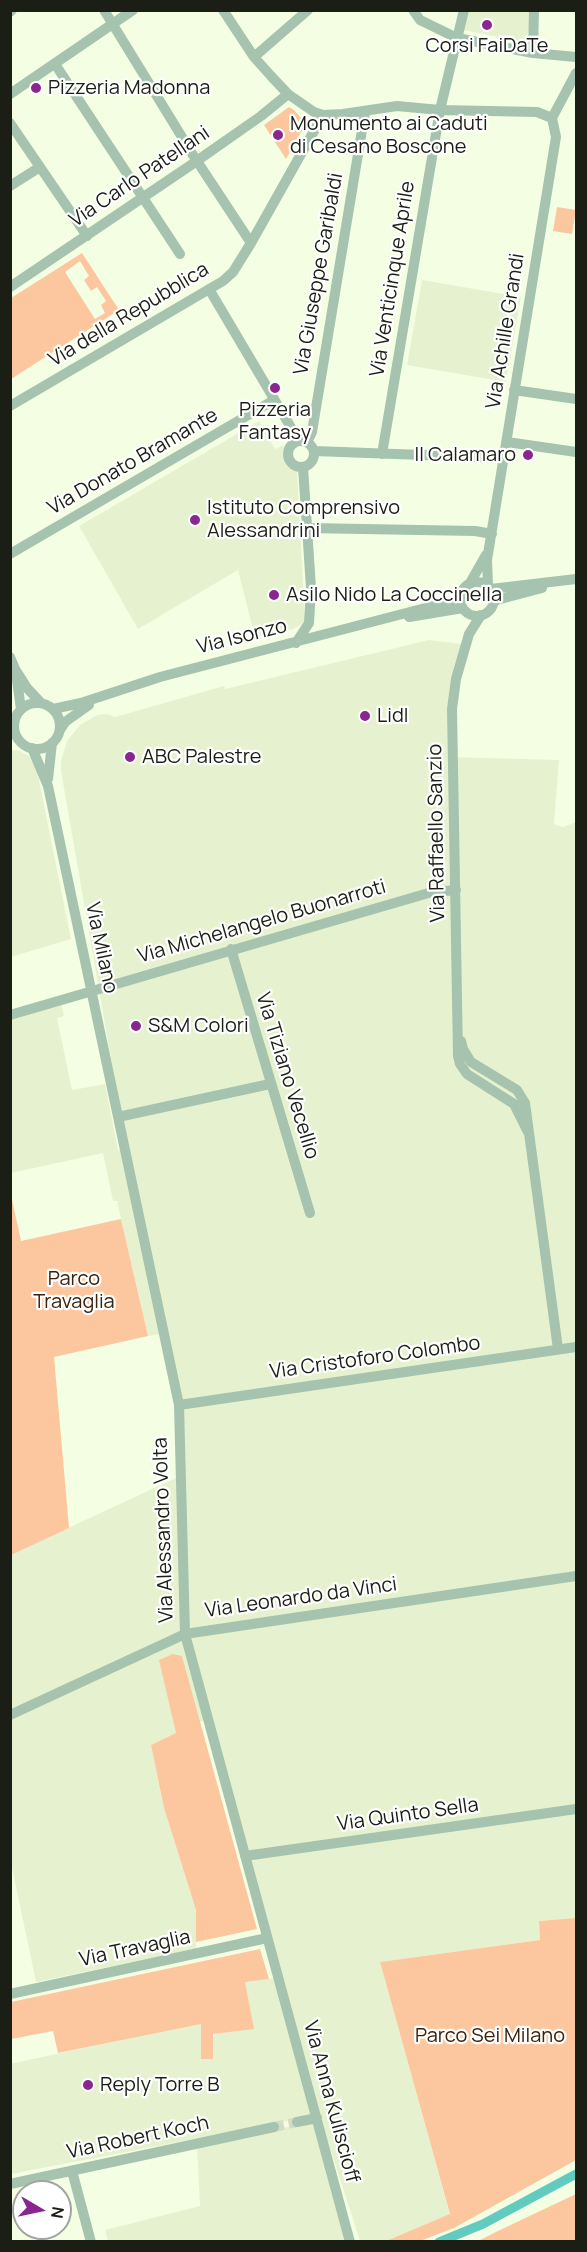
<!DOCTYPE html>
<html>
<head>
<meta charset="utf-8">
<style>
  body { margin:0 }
  #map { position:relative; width:587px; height:2252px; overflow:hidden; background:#f4fee3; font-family:Manrope,sans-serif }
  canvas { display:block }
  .frame { position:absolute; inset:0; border:12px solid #1b1e15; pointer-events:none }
  .north { position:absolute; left:12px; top:2180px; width:60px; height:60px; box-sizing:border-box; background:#fff; border:2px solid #a4a5a1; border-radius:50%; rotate:99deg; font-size:16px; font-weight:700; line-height:24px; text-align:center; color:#1b1e15 }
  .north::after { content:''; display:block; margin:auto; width:21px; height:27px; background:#89278f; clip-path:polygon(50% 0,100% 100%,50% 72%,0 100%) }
</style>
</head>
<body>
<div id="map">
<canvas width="587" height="2252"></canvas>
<div class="frame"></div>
<div class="north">N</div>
</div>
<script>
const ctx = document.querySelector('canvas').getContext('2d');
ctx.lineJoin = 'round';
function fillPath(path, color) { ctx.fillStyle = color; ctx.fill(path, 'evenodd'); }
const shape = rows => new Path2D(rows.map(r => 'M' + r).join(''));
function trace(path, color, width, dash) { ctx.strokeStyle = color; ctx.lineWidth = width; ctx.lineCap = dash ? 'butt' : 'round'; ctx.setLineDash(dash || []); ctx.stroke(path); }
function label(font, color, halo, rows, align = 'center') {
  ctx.font = font + ' Manrope,sans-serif'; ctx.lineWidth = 4.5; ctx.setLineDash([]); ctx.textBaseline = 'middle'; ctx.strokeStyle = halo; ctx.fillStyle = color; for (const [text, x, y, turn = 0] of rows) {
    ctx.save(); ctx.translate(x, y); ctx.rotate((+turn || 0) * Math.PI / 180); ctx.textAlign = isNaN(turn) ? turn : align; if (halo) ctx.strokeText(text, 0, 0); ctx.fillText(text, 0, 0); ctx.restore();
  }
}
fillPath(shape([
  [468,11,530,11,528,43,464,30],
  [422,280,521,297,506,382,407,365],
  [259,421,275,449,284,445,283,453,285,461,290,468,297,471,305,620,302,624,293,629,255,638,238,570,138,629,79,526],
  [429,640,462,644,449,757,559,760,554,824,563,827,576,822,576,1918,539,1921,540,1940,380,1962,450,2215,386,2241,360,2241,320,2117,188,1636,181,1408,165,1333,148,1336,117,1201,113,1201,103,1153,11,1173,11,1017,61,1003,64,1016,57,1018,72,1090,105,1084,118,1150,127,1151,61,771,61,761,67,741,80,725,97,715,107,714,115,717,224,686,225,689],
  [18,750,32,758,37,770,71,939,11,957,10,751],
  [178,1477,180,1614,207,1719,151,1745,164,1808,196,1910,196,1949,36,1982,11,1863,10,1555],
  [276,1978,314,2116,11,2174,10,2064,195,2024,201,2024,201,2058,245,1982],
  [315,2121,348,2241,108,2242,105,2230,200,2206,197,2146]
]), '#e6f2cf');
fillPath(shape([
  [289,107,294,110,305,122,305,125,286,159,264,125],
  [557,207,576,210,572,234,553,231],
  [82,253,119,310,11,379,11,298],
  [80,261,89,276,84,280,91,291,97,287,106,301,101,305,105,313,95,319,65,272],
  [11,1195,21,1241,121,1219,148,1336,54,1357,69,1528,11,1555],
  [173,1654,182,1656,257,1929,196,1942,196,1910,164,1808,151,1745,176,1733,159,1660],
  [576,1918,576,2160,454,2228,420,2241,386,2241,450,2214,380,1962,540,1940,539,1921],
  [260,1949,269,1979,245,1982,254,2029,213,2034,213,2059,201,2059,201,2024,58,2053,53,2031,11,2039,11,2002],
  [576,2194,576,2241,478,2241,500,2230]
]), '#fcc79e');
trace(shape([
  [439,2242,483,2224,576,2174]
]), '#63cac0', 9);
trace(shape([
  [274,2127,297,2122]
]), '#d3dcc4', 10, [10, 5]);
trace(shape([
  [104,10,193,155,251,243],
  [223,10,254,57,271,76,288,94,314,112,323,115,343,114,397,106,440,110,537,112,552,118],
  [413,10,420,20,457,38,533,53,576,57],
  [10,12,12,10],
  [533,53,534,10],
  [254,57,308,10],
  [55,64,180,254],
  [10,94,133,10],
  [552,118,576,73],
  [10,123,87,236],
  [10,186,40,167],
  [10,287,191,165,261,116,288,94],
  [209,289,299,441],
  [514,390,576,399],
  [10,406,223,281,233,272,251,243,323,115],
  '288 454a13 13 0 1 1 26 0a13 13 0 1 1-26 0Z',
  [307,442,312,432,365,112],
  [507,442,576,452],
  [314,451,504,458],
  [382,454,440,110,464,10],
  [307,528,475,531,492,534],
  [10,554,274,400],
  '460 599a17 17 0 1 1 34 0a17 17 0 1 1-34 0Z',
  [470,583,486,555],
  [488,586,487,560,556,137,552,118],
  [491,589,576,579],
  [493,601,542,588],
  [481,615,469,634,456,679,452,709,458,1056,460,1064,467,1074,514,1104,528,1132],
  [409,617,463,608],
  [296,643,309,623,311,588,303,467],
  [10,657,15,669,27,688,41,703],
  [16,673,21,709],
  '14 726a23 23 0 1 1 46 0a23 23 0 1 1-46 0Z',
  [53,709,81,703,160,677,460,599],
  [60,730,65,722,89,705],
  [32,748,48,786,179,1405,185,1634,350,2242],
  [48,779,52,743],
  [231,949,310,1213],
  [10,1015,432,892,456,890],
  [461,1041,463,1049,471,1062,517,1090,525,1103,558,1349],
  [118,1117,270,1084],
  [179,1405,576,1347],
  [10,1715,185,1634,576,1576],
  [245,1856,576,1809],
  [10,1994,267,1938],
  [297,2122,317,2118],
  [72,2171,91,2242],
  [10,2184,274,2127]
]), '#a5c3ae', 10);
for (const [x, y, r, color] of [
  [487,25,6,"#89278f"],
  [36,88,6,"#89278f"],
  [278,135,6,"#89278f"],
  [275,388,6,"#89278f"],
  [528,455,6,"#89278f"],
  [195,520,6,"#89278f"],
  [274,595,6,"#89278f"],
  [365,716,6,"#89278f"],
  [130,757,6,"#89278f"],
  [136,1026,6,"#89278f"],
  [88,2085,6,"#89278f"]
]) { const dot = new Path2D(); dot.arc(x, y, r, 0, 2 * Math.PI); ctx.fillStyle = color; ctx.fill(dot); trace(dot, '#fff', 2); }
label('20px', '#1b1e15', '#fff', [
  ["Corsi FaiDaTe",487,46,"center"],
  ["Pizzeria Madonna",48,88],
  ["Monumento ai Caduti",290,124],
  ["di Cesano Boscone",290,147],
  ["Pizzeria",275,410,"center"],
  ["Fantasy",275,433,"center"],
  ["Il Calamaro",516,455,"right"],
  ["Istituto Comprensivo",207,508],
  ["Alessandrini",207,531],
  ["Asilo Nido La Coccinella",286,595],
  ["Lidl",377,716],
  ["ABC Palestre",142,757],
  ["S&M Colori",148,1026],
  ["Reply Torre B",100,2085]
], 'left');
label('20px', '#1b1e15', '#fff', [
  ["Via Carlo Patellani",140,177,-34],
  ["Via Giuseppe Garibaldi",319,274,-80],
  ["Via Venticinque Aprile",393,279,-81],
  ["Via della Repubblica",129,315,-31],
  ["Via Achille Grandi",506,331,-81],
  ["Via Donato Bramante",133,462,-30],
  ["Via Isonzo",242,637,-14],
  ["Via Raffaello Sanzio",437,833,-91],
  ["Via Michelangelo Buonarroti",262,922,-16],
  ["Via Milano",101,948,78],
  ["Via Tiziano Vecellio",287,1076,73],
  ["Via Cristoforo Colombo",375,1358,-8],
  ["Via Alessandro Volta",164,1530,-92],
  ["Via Leonardo da Vinci",301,1598,-8],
  ["Via Quinto Sella",408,1815,-8],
  ["Via Travaglia",135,1949,-12],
  ["Via Anna Kuliscioff",331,2102,75],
  ["Via Robert Koch",138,2138,-12]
]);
label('20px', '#3b220c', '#fff', [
  ["Parco",74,1279],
  ["Travaglia",74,1302],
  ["Parco Sei Milano",490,2036]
]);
</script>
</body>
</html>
